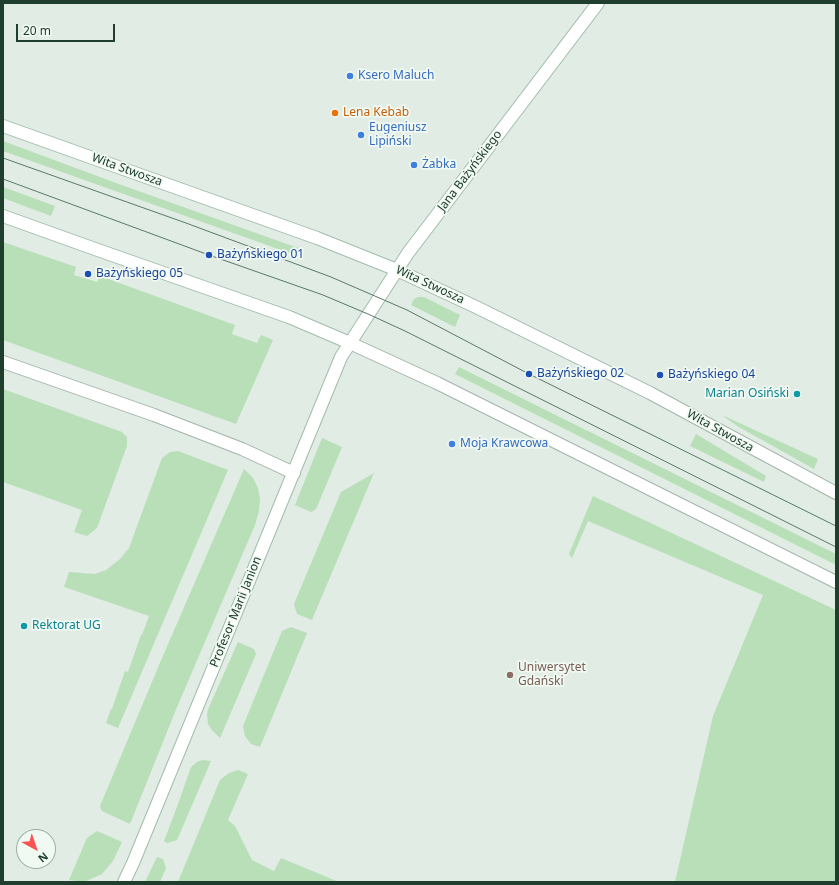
<!DOCTYPE html>
<html>
<head>
<meta charset="utf-8">
<style>
  body { margin:0 }
  #map { position:relative; width:839px; height:885px; overflow:hidden; background:#e1ece4; font-family:"Noto Sans",sans-serif }
  canvas { display:block }
  .frame { position:absolute; inset:0; border:4px solid #203e2e; pointer-events:none }
  .north { position:absolute; left:16px; top:829px; width:40px; height:40px; box-sizing:border-box; background:#f1f9f3; border:1px solid #9daea4; border-radius:50%; rotate:140deg; font-size:11px; font-weight:700; line-height:16px; text-align:center; color:#203e2e }
  .north::after { content:''; display:block; margin:auto; width:14px; height:18px; background:#fa5153; clip-path:polygon(50% 0,100% 100%,50% 72%,0 100%) }
  .scale { position:absolute; left:16px; top:24px; width:99px; height:18px; box-sizing:border-box; border:2px solid #203e2e; border-top:0; padding-left:5px; font-size:12px; line-height:14px; white-space:nowrap; color:#203e2e; -webkit-text-stroke:3px #f1f9f3; paint-order:stroke }
</style>
</head>
<body>
<div id="map">
<canvas width="839" height="885"></canvas>
<div class="frame"></div>
<div class="north">N</div>
<div class="scale">20 m</div>
</div>
<script>
const ctx = document.querySelector('canvas').getContext('2d');
ctx.lineJoin = 'round';
function fillPath(path, color) { ctx.fillStyle = color; ctx.fill(path, 'evenodd'); }
const shape = rows => new Path2D(rows.map(r => 'M' + r).join(''));
function trace(path, color, width, dash) { ctx.strokeStyle = color; ctx.lineWidth = width; ctx.lineCap = dash ? 'butt' : 'round'; ctx.setLineDash(dash || []); ctx.stroke(path); }
function label(font, color, halo, rows, align = 'center') {
  ctx.font = font + ' "Noto Sans",sans-serif'; ctx.lineWidth = 3.5; ctx.setLineDash([]); ctx.textBaseline = 'middle'; ctx.strokeStyle = halo; ctx.fillStyle = color; for (const [text, x, y, turn = 0] of rows) {
    ctx.save(); ctx.translate(x, y); ctx.rotate((+turn || 0) * Math.PI / 180); ctx.textAlign = isNaN(turn) ? turn : align; if (halo) ctx.strokeText(text, 0, 0); ctx.fillText(text, 0, 0); ctx.restore();
  }
}
fillPath(shape([
  [3,141,116,183,298,248,295,255,3,151],
  [3,187,55,206,51,216,3,198],
  [3,242,76,267,74,275,97,282,100,276,235,325,232,334,257,343,261,335,273,340,236,424,3,340],
  [418,297,424,297,460,315,455,327,411,305,414,299],
  [459,367,836,554,836,565,455,374],
  [3,389,122,432,127,437,127,446,97,528,87,536,74,532,82,510,3,482],
  [722,415,818,459,814,469,737,426],
  [696,434,766,476,764,482,690,446],
  [322,438,342,447,317,507,315,510,311,512,295,505],
  [178,451,228,470,118,728,106,723,111,709,112,709,125,671,128,672,141,635,142,635,149,616,64,587,69,572,95,574,106,570,120,559,129,548,162,458,170,452],
  [244,469,253,478,258,488,260,499,259,511,255,525,175,712,130,824,102,811,100,806,162,658],
  [374,473,312,620,297,614,294,604,341,492],
  [593,496,836,610,836,882,675,882,713,716,763,595,588,521,572,558,569,554],
  [291,627,307,633,260,747,251,744,245,736,243,726,282,631],
  [238,642,254,649,256,654,220,738,211,729,208,724,207,714,209,707],
  [202,760,211,761,177,840,167,843,164,841,178,804,191,767,197,762],
  [238,770,248,774,228,820,235,826,252,860,274,871,281,858,339,882,178,882,220,780,229,773],
  [97,831,122,842,113,861,102,874,84,882,69,880,87,838],
  [157,857,163,859,166,868,160,882,145,882]
]), '#b8dfb8');
const lane = shape([
  [3,362,154,415,242,449,294,473]
]);
const street = shape([
  [397,270,476,307,650,393,836,493],
  [350,343,437,383,836,582]
]);
const secondary = shape([
  [3,126,317,238,397,270],
  [3,216,95,249,289,317,350,343],
  [124,882,133,863,341,357,408,253,598,3]
]);
trace(lane, '#a3b4aa', 14);
trace(street, '#a3b4aa', 14);
trace(secondary, '#a1bcac', 14);
trace(lane, '#fff', 12);
trace(street, '#fff', 12);
trace(secondary, '#fff', 12);
trace(shape([
  [3,158,186,223,331,277,407,310,529,374,836,526],
  [3,179,209,255,323,295,368,314,405,331,836,547]
]), '#5a7969', 1);
for (const [x, y, r, color] of [
  [350,76,4,"#3f7fe0"],
  [335,113,4,"#e8710a"],
  [361,135,4,"#3f7fe0"],
  [414,165,4,"#3f7fe0"],
  [209,255,4,"#1a4fb4"],
  [88,274,4,"#1a4fb4"],
  [529,374,4,"#1a4fb4"],
  [660,375,4,"#1a4fb4"],
  [797,394,4,"#0f9aa8"],
  [452,444,4,"#3f7fe0"],
  [24,626,4,"#0f9aa8"],
  [510,675,4,"#8d6e63"]
]) { const dot = new Path2D(); dot.arc(x, y, r, 0, 2 * Math.PI); ctx.fillStyle = color; ctx.fill(dot); trace(dot, '#f1f9f3', 1.5); }
label('12px', '#366cbe', '#f1f9f3', [
  ["Ksero Maluch",358,76],
  ["Eugeniusz",369,128],
  ["Lipiński",369,142],
  ["Żabka",422,165],
  ["Moja Krawcowa",460,444]
], 'left');
label('12px', '#c56008', '#f1f9f3', [
  ["Lena Kebab",343,113]
], 'left');
label('12px', '#203e2e', '#f1f9f3', [
  ["Wita Stwosza",127,170,20],
  ["Jana Bażyńskiego",470,171,-53],
  ["Wita Stwosza",430,285,25],
  ["Wita Stwosza",720,431,29],
  ["Profesor Marii Janion",236,612,-68]
]);
label('12px', '#164399', '#f1f9f3', [
  ["Bażyńskiego 01",217,255],
  ["Bażyńskiego 05",96,274],
  ["Bażyńskiego 02",537,374],
  ["Bażyńskiego 04",668,375]
], 'left');
label('12px', '#0d838f', '#f1f9f3', [
  ["Marian Osiński",789,394],
  ["Rektorat UG",32,626,"left"]
], 'right');
label('12px', '#785e54', '#f1f9f3', [
  ["Uniwersytet",518,668],
  ["Gdański",518,682]
], 'left');
</script>
</body>
</html>
